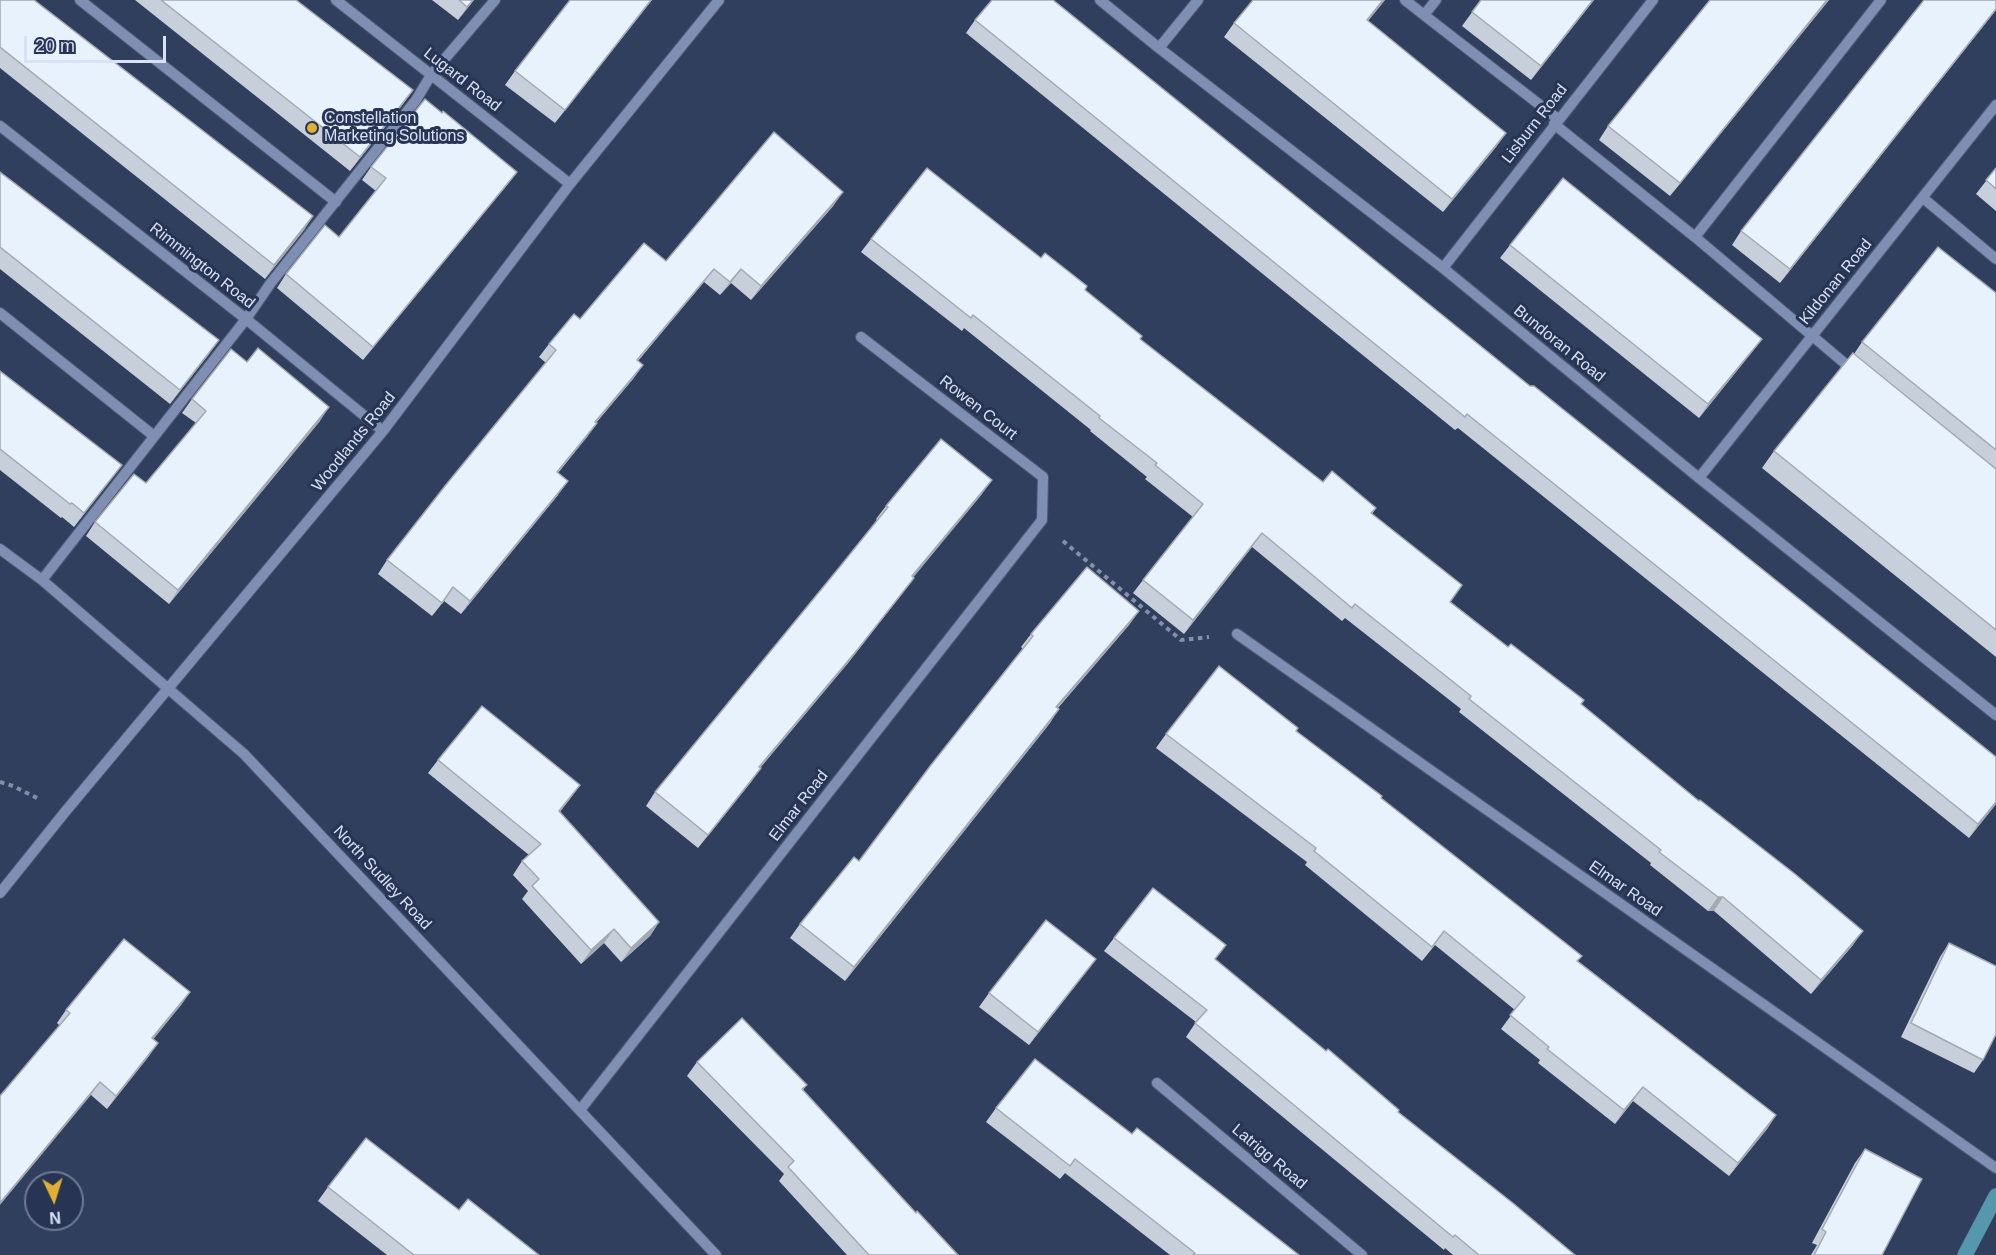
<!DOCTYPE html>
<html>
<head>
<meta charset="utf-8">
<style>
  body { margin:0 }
  #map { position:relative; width:1996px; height:1255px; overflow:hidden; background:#313f5f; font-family:Helvetica,sans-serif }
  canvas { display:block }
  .north { position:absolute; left:24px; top:1171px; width:60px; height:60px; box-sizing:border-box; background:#273454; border:2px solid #6e7994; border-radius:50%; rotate:176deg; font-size:16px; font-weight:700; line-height:24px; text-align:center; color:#d8e1f5 }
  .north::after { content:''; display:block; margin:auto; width:21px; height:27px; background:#e0b034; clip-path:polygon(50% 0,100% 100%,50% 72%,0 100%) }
  .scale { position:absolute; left:24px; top:36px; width:142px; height:27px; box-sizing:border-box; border:3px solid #d8e1f5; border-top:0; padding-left:8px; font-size:18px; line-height:21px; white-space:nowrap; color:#d8e1f5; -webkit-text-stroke:4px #273454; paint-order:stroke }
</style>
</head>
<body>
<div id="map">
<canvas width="1996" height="1255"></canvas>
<div class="north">N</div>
<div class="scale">20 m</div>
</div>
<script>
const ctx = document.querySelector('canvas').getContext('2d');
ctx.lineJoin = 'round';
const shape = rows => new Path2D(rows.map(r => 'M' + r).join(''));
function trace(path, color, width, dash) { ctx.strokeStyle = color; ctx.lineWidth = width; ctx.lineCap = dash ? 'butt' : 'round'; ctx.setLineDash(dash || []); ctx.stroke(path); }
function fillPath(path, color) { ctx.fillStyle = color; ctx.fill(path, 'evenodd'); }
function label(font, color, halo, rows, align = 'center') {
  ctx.font = font + ' Helvetica,sans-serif'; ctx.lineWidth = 6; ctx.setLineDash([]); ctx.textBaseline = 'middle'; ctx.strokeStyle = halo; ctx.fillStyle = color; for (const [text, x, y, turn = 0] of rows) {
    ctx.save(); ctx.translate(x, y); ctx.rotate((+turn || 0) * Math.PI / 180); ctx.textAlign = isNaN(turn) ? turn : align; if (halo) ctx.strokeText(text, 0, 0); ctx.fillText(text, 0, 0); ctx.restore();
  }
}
const minor = shape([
  [80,0,336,202],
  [336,0,570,184],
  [1100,0,1159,48,1443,268,1699,478,1996,715],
  [1405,0,1424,15,1436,0],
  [1424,15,1558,119],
  [1159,48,1198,0],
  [1554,124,1695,237,1855,372],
  [0,126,246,319,383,431],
  [1923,198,1996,259],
  [1695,237,1881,0],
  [1443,268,1653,0],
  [0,313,154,436],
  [1699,478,1996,105],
  [0,549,42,580,244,754,716,1255],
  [42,580,246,319,270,284,416,100,431,75,495,0],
  [1237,634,1996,1168],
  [0,893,65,812,383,431,570,184,719,0],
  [1157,1083,1362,1255],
  [580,1110,1042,520,1043,477,861,337]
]);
const major = shape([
  [1965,1255,1996,1196]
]);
trace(minor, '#4e5a75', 12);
trace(major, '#4e5a75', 16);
trace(shape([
  [1063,541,1181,640,1209,637],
  [0,782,13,786,37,798]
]), '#8490aa', 4, [4.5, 4.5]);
trace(minor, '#7f8fb4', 10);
trace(major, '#5598ad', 15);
fillPath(shape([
  [0,0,313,216,304,230,265,279,0,68],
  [135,0,296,0,413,90,403,104,350,171],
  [432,0,474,0,458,20],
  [652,0,555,123,505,85,515,71],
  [1253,0,1385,0,1368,21,1506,133,1496,147,1443,212,1224,37,1234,23],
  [1481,0,1594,0,1531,80,1462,26],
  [1829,0,1670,196,1599,140,1608,126],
  [1996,0,1996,10,1780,283,1732,245,1741,231],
  [975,20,1530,386,1996,757,1996,804,1969,838,1458,428,1455,430,966,33],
  [371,167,517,172,507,185,363,360,277,288,286,274,339,237,376,191,362,180],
  [1996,168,1996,211,1976,194],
  [0,172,209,354,170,404,0,269],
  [834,205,751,300,731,283,720,295,704,282,638,361,643,365,633,379,596,423,597,423,587,437,558,473,558,495,461,614,444,601,432,616,378,574,387,560,546,363,539,357,549,344,580,319,666,261],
  [871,239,1041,258,1085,290,1140,339,1323,482,1376,508,1372,514,1451,602,1581,704,1853,945,1811,994,1714,911,1708,911,1650,865,1651,863,1459,712,1461,709,1345,618,1342,621,1252,547,1184,634,1133,593,1143,580,1193,517,1145,479,1147,477,1090,431,1091,430,964,328,962,331,861,252],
  [1510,245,1762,339,1752,352,1699,418,1500,258],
  [1996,293,1996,657,1762,468,1774,451,1854,354,1862,342],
  [0,371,122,465,74,527,62,517,61,518,0,470],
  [192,399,320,421,169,604,86,536,95,522,146,483,196,423,182,413],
  [982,494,913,577,904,591,848,663,760,768,751,782,698,848,646,806,655,792,838,569,877,520,876,519,886,506],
  [1139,611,1129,625,1058,708,1050,723,845,981,790,938,800,924,859,861,1023,649,1021,647,1031,634],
  [1296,731,1381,798,1578,961,1776,1115,1767,1129,1729,1176,1633,1101,1615,1124,1538,1063,1540,1060,1501,1029,1515,1010,1435,945,1422,961,1305,865,1307,862,1156,748,1166,734],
  [438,760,580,785,560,812,659,922,650,936,621,962,604,943,581,964,522,899,528,891,513,875,522,861,529,855,428,773],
  [1114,938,1216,960,1398,1112,1575,1255,1453,1255,1445,1248,1444,1250,1186,1037,1196,1022,1104,951],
  [1949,943,1983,1060,1974,1073,1901,1037,1940,957],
  [1086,972,1029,1045,979,1007,989,993],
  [190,992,181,1005,153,1039,149,1056,107,1109,91,1095,59,1025,57,1023,66,1010],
  [697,1062,807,1085,803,1090,916,1213,958,1255,847,1255,779,1181,784,1174,687,1076],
  [996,1108,1132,1134,1299,1255,1170,1255,1065,1173,1060,1179,986,1122],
  [1865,1149,1882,1255,1811,1255,1817,1245,1812,1243,1855,1163],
  [328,1187,459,1210,539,1255,387,1255,318,1201]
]), '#c7d0da');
fillPath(shape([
  [473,0,474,0,458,20,467,7],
  [651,0,652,0,555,123,565,110],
  [1383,0,1385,0,1357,34,1367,20],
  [1593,0,1594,0,1531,80,1541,66],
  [1827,0,1829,0,1670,196,1680,183],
  [1996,9,1996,10,1780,283,1790,269],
  [413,90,403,104,350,171,360,157],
  [1506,133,1496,147,1443,212,1452,199],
  [517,172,507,185,363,360,373,347],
  [843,192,834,205,751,300,761,286],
  [313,216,304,230,265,279,274,265],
  [714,269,704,282,627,373,637,360],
  [741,269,731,283,720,295,730,282],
  [1762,339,1752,352,1699,418,1708,404],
  [219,340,209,354,170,404,180,390],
  [643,365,633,379,585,435,595,422],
  [329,407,320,421,169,604,178,590],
  [597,423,587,437,547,485,557,472],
  [122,465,112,478,74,527,84,513],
  [992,480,982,494,903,590,912,576],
  [568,481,558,495,461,614,470,601],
  [1262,533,1252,547,1184,634,1193,620],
  [914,578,904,591,848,663,750,780,759,767],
  [1139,611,1129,625,1047,720,1056,707],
  [1059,709,1050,723,845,981,854,967],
  [761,768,751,782,698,848,708,835],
  [580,785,570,799,549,825,559,811],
  [1996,802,1996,804,1969,838,1978,824],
  [1718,897,1723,897,1714,911,1708,911],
  [659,922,650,936,621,962,631,948],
  [614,929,604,943,581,964,591,950],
  [1863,931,1853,945,1811,994,1821,980],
  [1096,959,1086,972,1029,1045,1038,1032],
  [190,992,181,1005,143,1052,152,1038],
  [158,1043,149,1056,107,1109,116,1096],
  [100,1082,91,1095,0,1205,0,1203],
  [1643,1087,1633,1101,1615,1124,1624,1110],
  [1776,1115,1767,1129,1729,1176,1738,1163]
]), '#a2a9b1');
const building = shape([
  [0,0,34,0,313,216,274,265,0,47,0,0],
  [161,0,296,0,413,90,360,157,161,0],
  [459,0,473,0,467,7,459,0],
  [570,0,651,0,565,110,515,71,570,0],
  [992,0,1053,0,1530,386,1534,386,1996,757,1996,802,1978,824,1467,414,1465,417,975,20,992,0],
  [1253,0,1383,0,1367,20,1506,133,1452,199,1234,23,1253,0],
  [1481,0,1593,0,1541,66,1472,12,1481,0],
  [1710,0,1827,0,1680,183,1608,126,1710,0],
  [1924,0,1996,0,1996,9,1790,269,1741,231,1924,0],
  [425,99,442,113,443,111,517,172,373,347,286,274,325,225,339,237,386,178,371,167,425,99],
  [774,132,843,192,761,286,741,269,730,282,714,269,637,360,643,365,595,422,597,423,557,472,568,481,470,601,453,587,442,603,387,560,445,486,556,350,549,344,574,314,580,319,644,243,666,261,774,132],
  [927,168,1041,258,1045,253,1087,286,1085,290,1142,336,1140,339,1323,482,1332,471,1376,508,1371,513,1462,585,1450,602,1508,647,1511,644,1584,700,1581,704,1699,801,1700,800,1795,874,1863,931,1821,980,1723,897,1718,897,1659,852,1661,850,1469,699,1471,696,1355,604,1352,608,1262,533,1193,620,1143,580,1203,504,1155,465,1157,463,1099,418,1100,416,973,315,971,318,871,239,927,168],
  [1996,168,1996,189,1986,180,1996,168],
  [0,172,219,340,180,390,0,247,0,172],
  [1563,178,1762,339,1708,404,1510,245,1563,178],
  [1938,247,1996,293,1996,450,1862,342,1938,247],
  [258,348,329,407,178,590,95,522,134,474,146,483,206,411,192,399,231,349,247,362,258,348],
  [1853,353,1996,469,1996,630,1774,451,1853,353],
  [0,371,122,465,84,513,72,503,70,504,0,449,0,371],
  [941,439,992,480,912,576,914,578,858,649,759,767,761,768,708,835,655,792,838,569,888,507,886,506,941,439],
  [1087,567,1139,611,1056,707,1059,709,854,967,800,924,854,857,859,861,931,765,1033,636,1031,634,1087,567],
  [1219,666,1298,728,1296,731,1382,796,1381,798,1582,956,1577,961,1776,1115,1738,1163,1643,1087,1624,1110,1547,1049,1549,1047,1510,1015,1525,997,1444,931,1432,947,1314,851,1316,848,1166,734,1219,666],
  [482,706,580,785,559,811,659,922,631,948,614,929,591,950,532,886,539,879,522,861,541,844,438,760,482,706],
  [1153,888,1226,945,1215,959,1326,1051,1328,1049,1399,1110,1398,1112,1514,1204,1575,1255,1479,1255,1455,1235,1453,1237,1195,1023,1207,1010,1114,938,1153,888],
  [1046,920,1096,959,1038,1032,989,993,1046,920],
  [124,939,190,992,152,1038,158,1043,116,1096,100,1082,0,1203,0,1096,70,1013,66,1010,124,939],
  [1949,943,1996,966,1996,1034,1983,1060,1911,1023,1949,943],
  [742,1018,807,1085,802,1089,916,1213,917,1211,958,1255,869,1255,788,1167,794,1161,697,1062,742,1018],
  [1035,1059,1132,1134,1137,1128,1299,1255,1193,1255,1195,1253,1075,1159,1070,1166,996,1108,1035,1059],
  [366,1138,459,1210,468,1199,539,1255,414,1255,328,1187,366,1138],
  [1865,1149,1922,1179,1882,1255,1814,1255,1826,1232,1822,1229,1865,1149]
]);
fillPath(building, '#e7f2fd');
trace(building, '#a2a9b1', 1.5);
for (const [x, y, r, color] of [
  [312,128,6,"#e0b034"]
]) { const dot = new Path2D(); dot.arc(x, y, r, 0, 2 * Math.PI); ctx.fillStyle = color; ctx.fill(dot); trace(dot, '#273454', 2); }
label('16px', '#d8e1f5', '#273454', [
  ["Lugard Road",462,80,38],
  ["Lisburn Road",1535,124,-52],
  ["Rimmington Road",202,266,38],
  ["Kildonan Road",1836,282,-51],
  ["Bundoran Road",1559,344,39],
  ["Rowen Court",978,408,38],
  ["Woodlands Road",354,442,-51],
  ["Elmar Road",799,806,-52],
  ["North Sudley Road",382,878,47],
  ["Elmar Road",1625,889,35],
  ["Latrigg Road",1269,1157,40]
]);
label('16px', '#d8e1f5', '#273454', [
  ["Constellation",324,119],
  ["Marketing Solutions",324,137]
], 'left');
</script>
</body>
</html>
